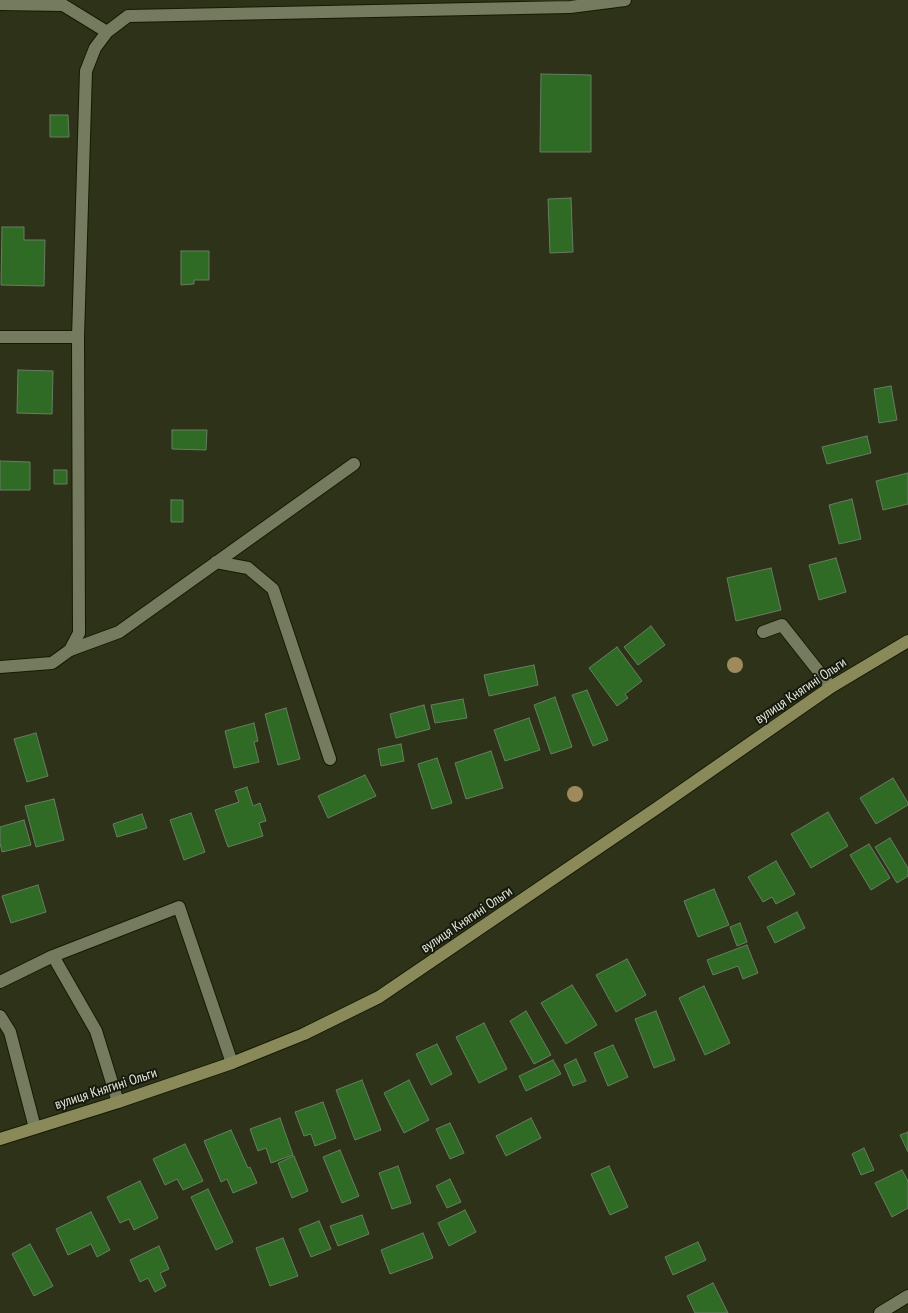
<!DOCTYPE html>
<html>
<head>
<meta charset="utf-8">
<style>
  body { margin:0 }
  canvas { display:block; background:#2d3218 }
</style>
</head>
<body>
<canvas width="908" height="1313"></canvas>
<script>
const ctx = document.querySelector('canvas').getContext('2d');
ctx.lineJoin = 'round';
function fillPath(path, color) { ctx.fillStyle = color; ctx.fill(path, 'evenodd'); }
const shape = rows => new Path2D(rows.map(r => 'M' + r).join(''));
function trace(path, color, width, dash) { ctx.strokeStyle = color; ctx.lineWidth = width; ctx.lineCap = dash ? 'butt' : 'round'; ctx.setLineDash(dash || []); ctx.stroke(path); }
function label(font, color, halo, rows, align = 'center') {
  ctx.font = font + ' "PT Sans Narrow",sans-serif'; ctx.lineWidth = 4; ctx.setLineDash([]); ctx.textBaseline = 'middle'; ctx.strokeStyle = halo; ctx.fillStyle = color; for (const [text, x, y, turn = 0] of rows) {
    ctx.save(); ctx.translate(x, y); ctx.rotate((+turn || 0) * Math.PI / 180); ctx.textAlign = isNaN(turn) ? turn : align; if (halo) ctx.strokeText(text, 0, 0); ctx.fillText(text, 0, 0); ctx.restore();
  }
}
const building = shape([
  [541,74,591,75,591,152,540,152,541,74],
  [50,115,68,115,69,137,50,137,50,115],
  [571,198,573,252,550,253,548,199,571,198],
  [2,227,24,227,24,240,45,240,44,286,1,285,2,227],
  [181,251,209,251,209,280,194,280,194,284,181,285,181,251],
  [18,370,53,371,52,414,17,413,18,370],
  [891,386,897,420,879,423,874,389,891,386],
  [172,430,207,430,206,450,172,449,172,430],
  [867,436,871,453,827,464,822,447,867,436],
  [0,461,30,462,30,490,0,490,0,461],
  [54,470,67,470,67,484,54,484,54,470],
  [908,473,908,504,883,510,876,481,908,473],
  [852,499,861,539,839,544,829,505,852,499],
  [171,500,183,500,183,522,171,522,171,500],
  [836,558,846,592,819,600,809,565,836,558],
  [771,568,781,610,736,621,727,578,771,568],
  [651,626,665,645,638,665,624,647,651,626],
  [617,647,642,681,625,694,628,698,617,706,589,668,617,647],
  [534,665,538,685,489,696,484,675,534,665],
  [587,690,608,740,593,746,572,695,587,690],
  [555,697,572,747,551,754,534,705,555,697],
  [463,699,467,718,435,723,431,705,463,699],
  [424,705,430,729,396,738,390,714,424,705],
  [286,708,300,759,278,765,265,714,286,708],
  [529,718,540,750,505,761,494,730,529,718],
  [254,723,258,741,254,742,259,762,234,768,225,731,254,723],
  [36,733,48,776,27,782,14,739,36,733],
  [401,744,404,761,381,766,378,749,401,744],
  [491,751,503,788,466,799,455,763,491,751],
  [437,758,452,803,432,809,418,764,437,758],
  [365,775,376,796,328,818,318,796,365,775],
  [893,778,908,803,908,805,876,824,860,798,893,778],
  [247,787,253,806,260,803,266,821,259,823,263,836,228,847,215,810,239,802,235,791,247,787],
  [54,799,64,840,36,847,25,806,54,799],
  [828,812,848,846,811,868,791,834,828,812],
  [191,813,205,852,184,860,170,820,191,813],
  [142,814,147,828,117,837,113,824,142,814],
  [24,820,31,845,2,852,0,843,0,827,24,820],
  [890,838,908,868,908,876,897,883,875,847,890,838],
  [869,844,890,878,871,890,850,855,869,844],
  [776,861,795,894,776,904,772,897,763,902,748,877,776,861],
  [38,885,46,912,11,923,2,896,38,885],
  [714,889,729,925,698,937,684,901,714,889],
  [797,912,805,928,775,943,767,927,797,912],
  [740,923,747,942,737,946,730,927,740,923],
  [747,945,758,973,743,979,738,966,713,975,707,960,747,945],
  [627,959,646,995,616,1012,596,975,627,959],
  [572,985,597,1025,566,1044,541,1003,572,985],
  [704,986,730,1043,705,1055,679,998,704,986],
  [526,1011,551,1055,534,1064,510,1021,526,1011],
  [656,1011,675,1060,654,1068,635,1019,656,1011],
  [484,1023,507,1069,479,1083,456,1037,484,1023],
  [437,1044,452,1074,431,1085,416,1054,437,1044],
  [613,1045,628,1077,608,1086,594,1053,613,1045],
  [576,1059,586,1081,573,1086,564,1065,576,1059],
  [553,1060,561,1074,526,1091,519,1076,553,1060],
  [362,1080,381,1130,355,1140,336,1090,362,1080],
  [409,1080,429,1120,404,1133,384,1093,409,1080],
  [323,1102,336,1138,315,1146,311,1134,304,1136,295,1112,323,1102],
  [280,1118,293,1155,271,1163,266,1148,258,1151,250,1129,280,1118],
  [531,1118,541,1138,506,1156,496,1136,531,1118],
  [450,1123,464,1153,450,1159,436,1129,450,1123],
  [231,1130,248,1168,250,1167,257,1183,233,1193,227,1179,221,1182,204,1141,231,1130],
  [908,1132,908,1152,900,1135,908,1132],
  [185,1144,203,1181,183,1190,177,1179,165,1185,153,1159,185,1144],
  [864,1148,874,1170,861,1175,852,1154,864,1148],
  [340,1150,359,1196,342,1203,323,1157,340,1150],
  [294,1156,308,1191,292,1198,278,1163,294,1156],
  [398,1166,411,1203,392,1209,379,1173,398,1166],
  [609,1166,628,1207,610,1215,591,1174,609,1166],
  [902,1170,908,1181,908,1208,892,1217,875,1183,902,1170],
  [450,1179,461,1202,447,1208,436,1186,450,1179],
  [140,1181,158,1218,134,1230,129,1219,120,1223,107,1197,140,1181],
  [208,1189,233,1242,216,1250,191,1197,208,1189],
  [465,1210,476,1232,449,1246,438,1223,465,1210],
  [91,1212,110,1250,97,1257,91,1244,68,1255,56,1229,91,1212],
  [362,1215,369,1234,338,1246,330,1226,362,1215],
  [319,1221,331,1249,311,1257,299,1229,319,1221],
  [423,1233,433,1258,390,1274,381,1250,423,1233],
  [283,1238,298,1276,270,1286,256,1248,283,1238],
  [698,1242,706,1260,673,1275,665,1257,698,1242],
  [30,1244,53,1286,34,1296,12,1254,30,1244],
  [159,1246,169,1269,160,1273,166,1286,155,1292,148,1278,140,1282,130,1260,159,1246],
  [713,1283,728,1313,695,1313,687,1296,713,1283]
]);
fillPath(building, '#306b25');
trace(building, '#687c64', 1);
const lane = shape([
  [216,562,248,568,273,589,330,759],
  [763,632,782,625,831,687],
  [70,650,119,632,354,464],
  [53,956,96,1031,118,1102],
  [0,982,53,956,179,907,232,1063],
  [0,1016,10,1032,35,1128]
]);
const street = shape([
  [0,4,63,5,107,32],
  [0,337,78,337],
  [0,667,52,663,70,650,79,633,78,337,86,71,95,48,107,32,128,16,570,7,625,0],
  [880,1313,908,1296]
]);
const secondary = shape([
  [0,1139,118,1102,232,1063,304,1034,379,997,657,808,831,687,908,641]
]);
trace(lane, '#151a02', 14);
trace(street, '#151a02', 14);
trace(secondary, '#151a02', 14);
trace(lane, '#747b5e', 12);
trace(street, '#747b5e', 12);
trace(secondary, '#8a895a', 12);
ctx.fillStyle = '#9f8a5d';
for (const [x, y] of [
  [735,665],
  [575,794]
]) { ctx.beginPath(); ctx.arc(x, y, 8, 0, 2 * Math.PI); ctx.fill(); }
label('14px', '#e3e7d7', '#16190d', [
  ["вулиця Княгині Ольги",801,691,-34],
  ["вулиця Княгині Ольги",467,920,-34],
  ["вулиця Княгині Ольги",106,1089,-18]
]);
</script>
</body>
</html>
